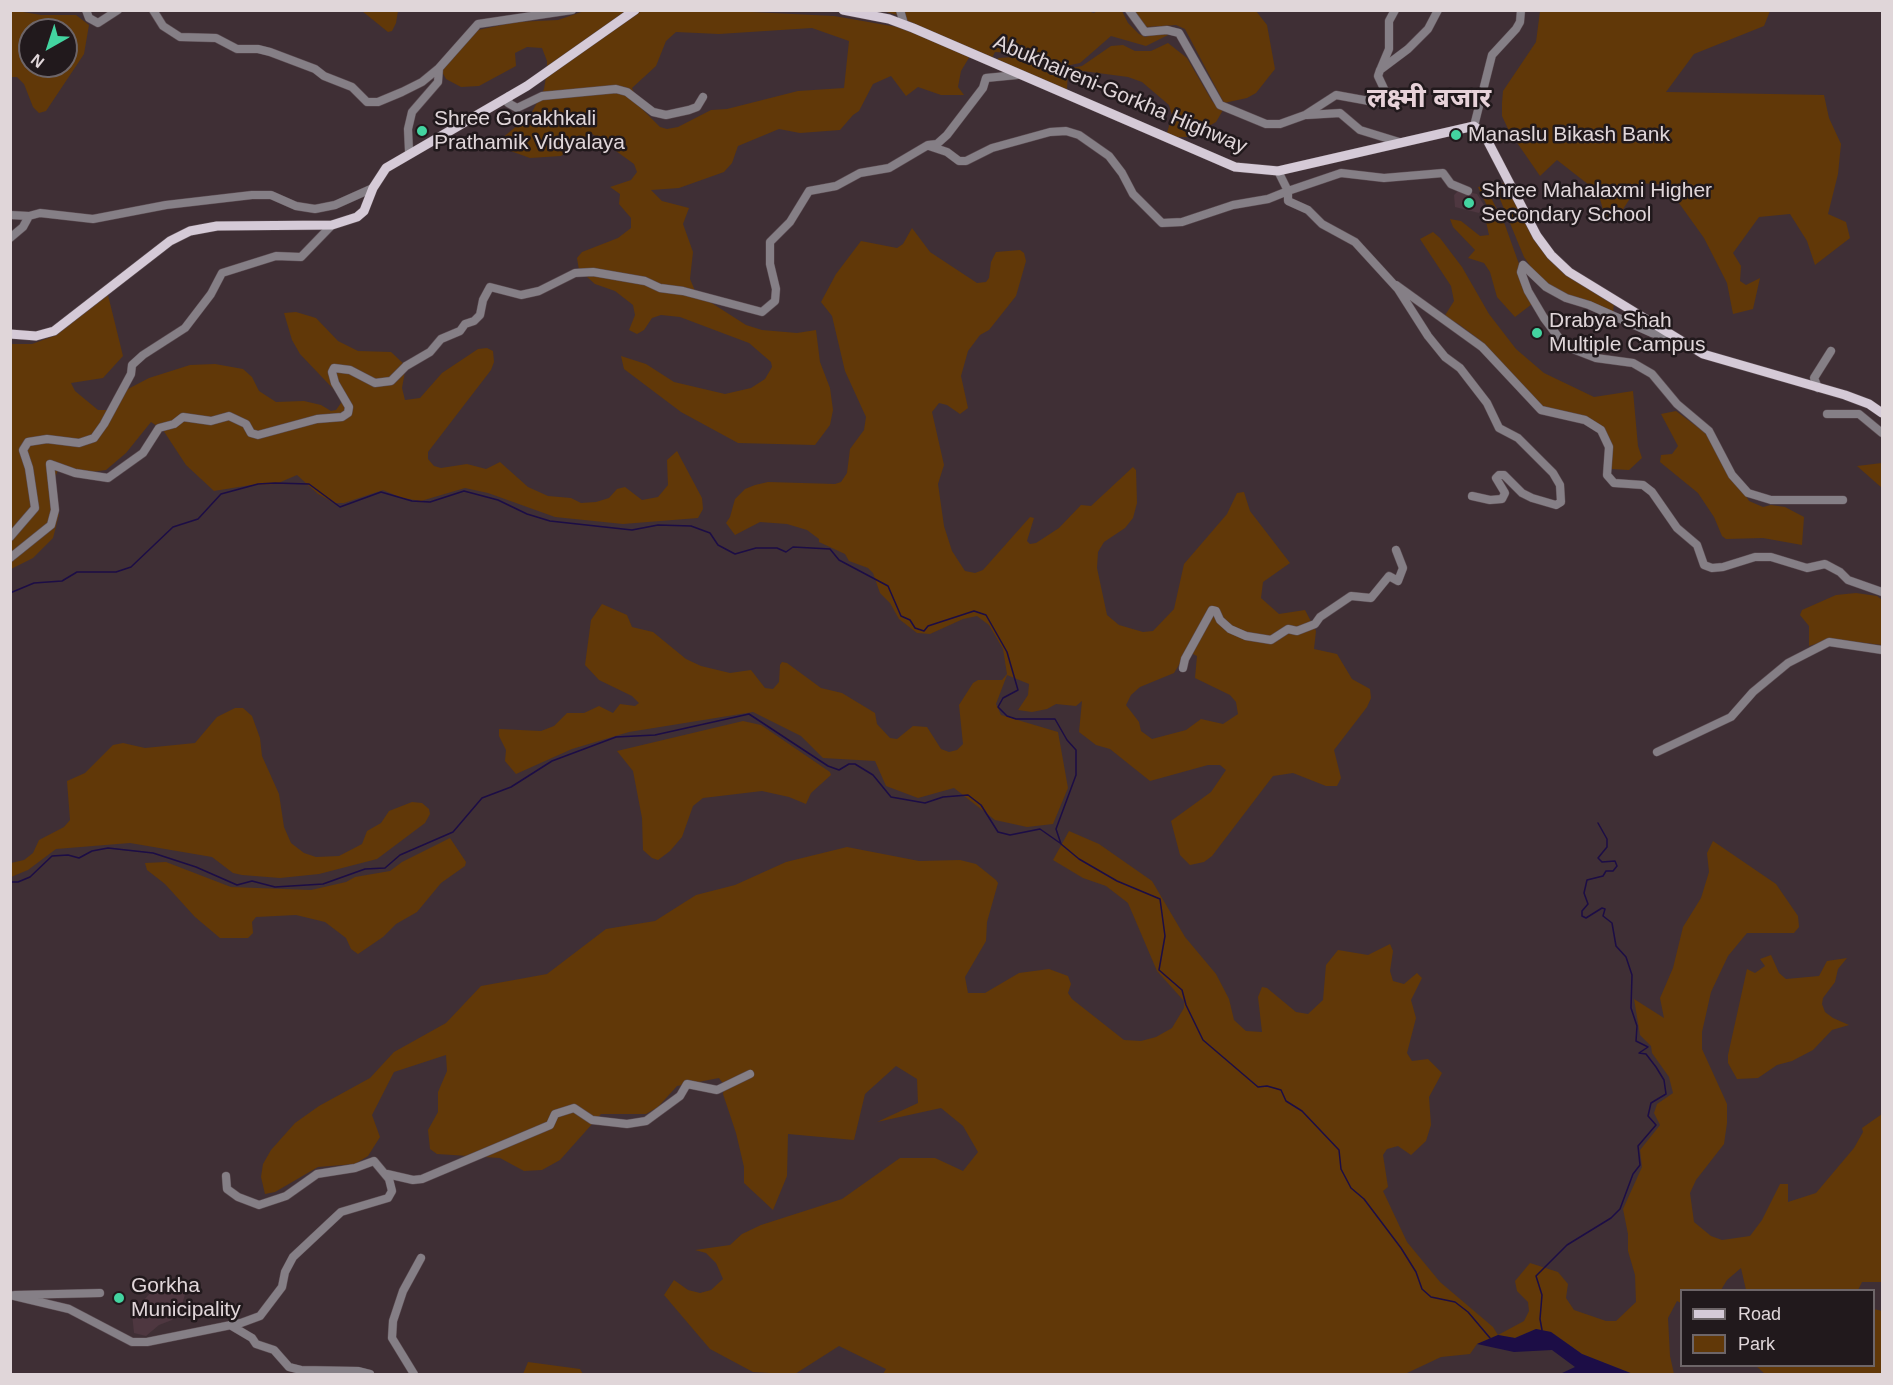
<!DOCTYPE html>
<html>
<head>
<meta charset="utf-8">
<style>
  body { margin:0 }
  #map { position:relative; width:1893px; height:1385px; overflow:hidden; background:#3f2f35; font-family:Arial,sans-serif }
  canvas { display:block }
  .frame { position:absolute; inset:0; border:12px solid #e0d6d9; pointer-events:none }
  .legend { position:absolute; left:1680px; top:1289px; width:195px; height:78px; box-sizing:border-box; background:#21191c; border:2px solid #6d6568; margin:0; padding:8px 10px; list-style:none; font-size:18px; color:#e0d6d9 }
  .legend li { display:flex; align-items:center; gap:12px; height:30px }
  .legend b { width:30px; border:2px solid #6d6568 }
  .north { position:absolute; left:18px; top:18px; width:60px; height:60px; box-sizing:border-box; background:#21191c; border:2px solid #6d6568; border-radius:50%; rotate:219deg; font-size:16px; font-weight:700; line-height:24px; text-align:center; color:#e0d6d9 }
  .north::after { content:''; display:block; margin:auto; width:21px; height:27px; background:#43d4a0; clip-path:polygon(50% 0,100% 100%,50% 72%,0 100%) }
</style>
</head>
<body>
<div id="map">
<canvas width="1893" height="1385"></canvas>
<div class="frame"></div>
<ul class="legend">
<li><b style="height:8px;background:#d5cad7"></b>Road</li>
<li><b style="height:16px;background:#613808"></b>Park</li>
</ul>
<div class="north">N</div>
</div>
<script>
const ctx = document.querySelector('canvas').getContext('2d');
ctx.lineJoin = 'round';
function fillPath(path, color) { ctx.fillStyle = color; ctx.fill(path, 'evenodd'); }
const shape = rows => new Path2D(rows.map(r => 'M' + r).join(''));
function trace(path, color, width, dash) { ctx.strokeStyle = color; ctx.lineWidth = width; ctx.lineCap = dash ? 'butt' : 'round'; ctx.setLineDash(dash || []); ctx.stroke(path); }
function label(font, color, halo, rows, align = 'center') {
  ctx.font = font + ' Arial,"Noto Sans Devanagari",sans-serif'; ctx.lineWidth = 5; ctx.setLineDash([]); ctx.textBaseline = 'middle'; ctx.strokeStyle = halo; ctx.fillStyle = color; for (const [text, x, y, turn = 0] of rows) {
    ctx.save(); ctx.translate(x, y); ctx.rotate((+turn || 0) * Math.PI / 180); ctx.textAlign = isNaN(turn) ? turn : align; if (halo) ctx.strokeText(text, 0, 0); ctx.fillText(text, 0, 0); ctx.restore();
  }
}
fillPath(shape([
  [1459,190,1477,194,1484,205,1479,213,1455,207,1454,195],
  [166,1281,181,1286,186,1291,181,1308,172,1320,159,1325,146,1336,134,1333,132,1314,151,1292]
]), '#4e3740');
fillPath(shape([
  [11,10,41,15,76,15,89,25,84,54,46,111,39,113,33,107,24,84,17,77,11,77],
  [30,30,66,30,66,66,30,66],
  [587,10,710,10,834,16,903,28,970,56,961,71,958,87,964,95,941,95,918,87,906,96,891,76,873,84,859,111,853,115,840,130,800,133,779,129,738,146,732,163,724,172,679,188,651,190,662,201,689,208,683,224,693,252,690,279,696,293,746,325,762,330,797,333,816,330,820,362,830,388,833,410,830,425,815,445,738,443,681,412,624,369,621,356,646,364,674,382,725,394,751,388,765,379,772,367,771,362,749,343,680,317,661,315,652,318,644,330,637,334,629,330,635,315,633,305,615,291,595,284,579,270,577,258,582,252,618,238,631,228,631,218,619,204,620,194,610,187,631,180,637,172,634,164,591,133,561,156,530,158,494,145,531,114,544,89,547,71,547,61,542,48,527,47,515,53,516,66,479,86,461,87,446,79,441,70,478,30,516,22,558,20],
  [812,28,849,41,844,88,798,91,727,109,711,110,678,127,667,129,660,127,640,107,632,88,656,66,666,41,676,32,719,34],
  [1084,10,1094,13,1097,11,1122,11,1128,23,1139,34,1145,37,1161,33,1170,34,1146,46,1111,36,1080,63,1061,67,1013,53,995,52,992,58,916,27,897,15,883,11],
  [362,11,398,11,396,23,392,31,388,32],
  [1134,11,1256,11,1267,25,1275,69,1256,93,1247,98,1224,103,1185,29,1176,25,1146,27],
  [1540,11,1770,11,1764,26,1694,54,1666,92,1824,95,1829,118,1841,144,1838,174,1828,214,1846,222,1850,238,1815,265,1807,241,1790,214,1759,217,1733,253,1741,266,1740,281,1746,285,1760,278,1753,309,1733,314,1727,283,1704,238,1666,185,1640,183,1616,220,1606,220,1598,192,1557,160,1540,176,1509,131,1502,116,1502,103,1503,91,1536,42],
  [1168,43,1187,58,1212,101,1223,110,1216,122,1190,137,1174,137,1167,133,1172,115,1169,105,1142,82,1128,77,1068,69,1067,90,998,61,998,58,1014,57,1060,70,1082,66,1111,46,1123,45,1135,51,1151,51],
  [1506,182,1550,258,1614,301,1613,314,1567,296,1538,277,1524,257,1495,187],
  [1485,186,1505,225,1519,264,1517,271,1532,304,1515,317,1497,297,1490,272,1484,263,1468,258,1475,250,1453,227,1450,219,1461,221,1480,236,1489,235,1485,217,1488,208,1478,187],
  [912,228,930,252,977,283,986,282,989,278,991,262,996,252,1020,250,1024,253,1026,261,1016,296,989,330,980,335,968,351,961,376,968,408,960,414,947,405,939,403,932,412,944,465,938,484,944,526,952,551,965,571,975,573,983,570,1030,517,1034,518,1027,541,1030,544,1036,543,1059,528,1081,505,1091,506,1133,467,1136,470,1137,503,1133,518,1125,528,1104,542,1098,552,1097,568,1107,615,1119,625,1143,632,1153,631,1174,609,1184,564,1227,514,1237,493,1244,492,1250,511,1290,563,1263,582,1261,598,1279,614,1305,610,1316,631,1314,649,1337,654,1352,679,1370,689,1371,698,1367,707,1334,750,1341,778,1337,786,1326,786,1293,773,1273,776,1212,856,1204,862,1190,865,1180,855,1171,821,1211,792,1226,770,1220,765,1208,765,1150,781,1110,749,1096,745,1079,732,1082,701,1076,706,1056,704,1047,709,1032,712,1018,710,1028,695,1029,684,1007,675,996,704,1001,715,1058,732,1068,788,1053,824,1027,827,995,820,954,788,918,798,886,786,875,761,823,758,801,736,753,712,629,732,572,749,516,774,505,761,506,750,499,736,499,729,541,731,554,726,567,713,584,713,599,706,613,713,620,704,635,706,639,703,632,696,599,680,585,665,591,620,602,604,627,615,632,627,653,632,686,659,701,666,730,673,751,670,765,688,773,689,779,682,780,665,782,662,787,663,821,688,842,693,875,713,877,724,890,738,897,739,913,726,927,727,941,749,949,752,957,750,963,744,959,705,973,683,978,680,1002,680,1007,674,1003,649,989,625,977,616,963,619,930,634,917,633,899,619,890,603,880,593,873,573,868,568,849,561,845,554,819,542,819,539,807,530,787,524,760,522,735,535,726,523,730,517,735,499,745,489,755,485,768,482,835,484,841,482,847,473,850,449,864,430,866,417,845,371,832,316,821,302,836,274,861,241,897,248,903,244],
  [1191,653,1197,656,1195,678,1230,695,1236,702,1238,714,1223,724,1201,719,1186,730,1152,739,1141,731,1139,722,1126,705,1131,695,1140,687,1174,673,1185,655],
  [1433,232,1440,238,1462,267,1489,314,1516,349,1544,373,1594,397,1633,391,1638,446,1642,458,1629,470,1611,469,1612,448,1592,424,1541,407,1480,340,1457,323,1444,317,1454,301,1451,286,1420,239],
  [108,295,123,356,103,378,71,383,75,391,98,410,109,410,126,390,149,378,190,365,215,364,243,369,252,377,259,391,276,402,304,401,321,405,331,411,336,410,341,403,340,396,300,354,292,340,284,313,296,312,316,318,338,341,358,351,391,352,406,366,402,388,405,400,420,398,442,373,478,349,487,348,493,351,494,362,491,370,428,452,428,459,434,466,441,468,467,464,486,469,500,462,528,487,548,496,571,498,581,503,596,502,609,498,617,489,625,487,642,500,658,497,668,485,667,460,677,451,702,498,703,509,698,518,623,524,555,517,488,493,465,488,421,501,402,498,383,490,344,503,334,503,318,494,297,475,276,484,251,485,214,491,186,465,163,430,151,422,126,453,106,470,85,473,59,468,54,480,59,515,53,538,33,558,11,569,10,344,32,344,54,336],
  [1676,411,1708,435,1749,501,1763,507,1771,505,1785,507,1804,517,1802,545,1763,538,1726,539,1722,536,1714,517,1698,493,1660,462,1661,455,1672,454,1678,446,1661,414],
  [1882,463,1882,488,1857,466],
  [1856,593,1877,596,1882,600,1882,645,1832,639,1809,646,1809,626,1800,615,1802,610,1836,595],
  [235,708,243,708,252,716,260,738,262,756,279,794,284,827,291,843,304,853,316,857,339,856,362,844,367,831,381,823,389,811,412,802,422,803,429,809,430,814,425,823,377,859,319,874,280,878,242,875,233,873,212,857,130,843,56,849,28,870,11,877,11,863,24,860,33,853,39,840,64,827,70,820,67,781,85,773,113,745,123,743,145,748,195,743,217,717],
  [743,721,761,725,830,772,831,775,811,793,806,804,789,797,762,791,703,798,693,806,682,837,670,851,658,860,652,858,643,850,642,818,633,771,617,751],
  [1069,831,1099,844,1152,881,1185,937,1216,974,1229,999,1234,1020,1246,1031,1262,1032,1258,997,1262,987,1267,988,1296,1012,1308,1014,1323,1000,1326,965,1338,950,1368,955,1390,944,1393,951,1390,971,1393,981,1404,984,1417,973,1422,978,1411,1000,1416,1018,1407,1053,1412,1061,1428,1059,1442,1073,1429,1097,1431,1125,1426,1141,1411,1155,1398,1146,1387,1149,1383,1155,1388,1187,1383,1191,1407,1242,1440,1282,1493,1327,1498,1335,1524,1321,1529,1311,1528,1302,1517,1291,1515,1281,1530,1263,1558,1272,1568,1284,1566,1298,1574,1310,1606,1321,1616,1321,1636,1302,1635,1275,1628,1251,1628,1234,1623,1209,1642,1167,1640,1150,1660,1125,1654,1113,1657,1104,1673,1093,1669,1077,1652,1053,1651,1046,1640,1035,1634,999,1664,1018,1660,998,1673,968,1683,927,1701,898,1709,872,1707,853,1713,841,1776,884,1798,916,1799,927,1794,933,1747,933,1728,956,1711,992,1702,1032,1702,1049,1727,1104,1727,1123,1724,1144,1696,1180,1690,1193,1694,1222,1711,1236,1722,1240,1750,1236,1762,1220,1780,1184,1788,1184,1788,1202,1816,1193,1854,1148,1863,1132,1862,1128,1882,1114,1882,1282,1862,1282,1858,1290,1746,1290,1741,1268,1727,1280,1721,1290,1682,1290,1681,1303,1677,1301,1668,1318,1670,1356,1674,1374,1633,1374,1582,1354,1551,1332,1536,1329,1515,1338,1498,1335,1477,1344,1470,1354,1441,1357,1405,1374,883,1374,886,1369,839,1346,795,1374,787,1374,753,1372,710,1349,664,1295,674,1280,688,1290,700,1293,711,1290,723,1279,716,1263,706,1253,695,1250,730,1245,742,1234,761,1225,842,1199,900,1158,935,1158,963,1171,978,1152,963,1126,941,1108,877,1122,918,1103,917,1079,896,1066,865,1094,854,1140,788,1134,787,1176,773,1210,744,1183,744,1167,736,1133,723,1094,724,1085,719,1078,677,1086,658,1107,646,1114,601,1114,560,1160,542,1170,524,1171,500,1158,437,1154,430,1149,428,1130,438,1112,438,1092,447,1071,446,1055,394,1072,372,1115,380,1137,368,1156,355,1164,318,1167,275,1192,265,1194,261,1177,263,1164,271,1150,295,1123,319,1106,370,1078,394,1052,446,1023,481,986,547,974,606,929,655,921,696,895,735,885,786,862,847,847,919,861,960,860,976,864,996,880,998,883,987,922,986,941,965,977,968,993,985,993,1019,973,1049,969,1068,976,1071,984,1068,993,1072,999,1124,1040,1141,1041,1156,1037,1172,1028,1184,1008,1184,1001,1157,971,1128,903,1106,886,1083,878,1053,860],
  [450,838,466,862,465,866,441,883,417,912,396,924,383,937,358,954,351,949,346,938,325,922,296,915,256,917,252,922,253,933,248,938,220,938,195,917,165,884,147,870,145,863,166,862,231,887,311,890,346,882,355,877,390,871,402,862],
  [1771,955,1779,973,1786,979,1819,976,1827,961,1847,958,1838,969,1835,982,1823,998,1822,1004,1825,1012,1833,1018,1849,1025,1832,1030,1813,1050,1792,1061,1777,1065,1758,1078,1737,1079,1728,1063,1728,1055,1747,969,1755,973,1765,966,1760,959],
  [1874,1309,1882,1311,1882,1374,1765,1374,1756,1366,1874,1366],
  [528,1362,580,1369,583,1374,523,1374]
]), '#613808');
fillPath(shape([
  [1536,1329,1551,1332,1582,1354,1633,1374,1560,1374,1575,1367,1552,1350,1514,1352,1477,1344,1498,1335,1515,1338]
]), '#1c0d46');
trace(shape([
  [10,593,34,583,62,581,77,572,116,572,131,567,173,527,198,519,221,494,258,484,275,483,309,484,340,507,381,492,412,501,430,502,464,491,498,500,527,514,550,521,632,530,658,525,691,526,710,533,718,545,735,554,756,548,777,548,786,552,793,547,830,549,839,560,888,586,901,616,910,620,915,628,924,631,928,626,974,611,986,615,1007,652,1018,690,1003,698,998,707,1007,716,1016,719,1055,719,1067,740,1076,750,1076,775,1056,829,1061,844,1079,859,1117,881,1160,899,1165,936,1159,970,1182,990,1186,1005,1203,1040,1258,1087,1267,1086,1281,1090,1286,1101,1302,1111,1339,1150,1341,1169,1351,1188,1364,1199,1401,1248,1416,1272,1422,1289,1431,1297,1455,1302,1468,1312,1490,1338],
  [10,882,18,882,30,877,52,856,68,855,79,858,92,851,108,848,153,853,196,867,237,885,252,881,275,887,323,884,365,869,385,868,400,855,453,832,482,798,511,787,552,761,616,737,655,735,749,714,828,766,839,770,849,764,855,764,873,775,891,797,925,803,943,797,968,795,981,805,998,832,1010,835,1040,829,1060,843],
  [1542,1330,1540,1319,1542,1295,1536,1276,1567,1245,1611,1218,1620,1209,1633,1174,1640,1165,1638,1146,1656,1125,1648,1116,1651,1103,1666,1094,1664,1080,1656,1067,1646,1054,1639,1053,1648,1047,1636,1041,1637,1026,1631,1008,1632,975,1626,957,1616,946,1612,923,1603,916,1605,909,1602,908,1586,918,1582,916,1582,911,1588,904,1584,893,1587,880,1603,876,1606,871,1613,871,1617,866,1615,861,1602,862,1598,858,1607,847,1607,839,1598,823]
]), '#1c0d46', 1.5);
const minor = shape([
  [86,10,89,18,98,23,118,10],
  [153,10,163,26,180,37,216,38,237,49,258,49,270,52,315,69,324,76,352,87,367,102,378,102,402,92,422,82,439,68],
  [900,10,904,24],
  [1129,10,1145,32,1167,30,1179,33,1220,105,1266,124,1280,124,1305,115,1336,95,1380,103,1386,93,1378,76,1380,70,1408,49,1428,29,1438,10],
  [1381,68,1389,49,1389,21,1395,10],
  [509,96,508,103,517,108,542,96,616,89,627,92,653,112,666,115,689,110,697,107,703,97],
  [1307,115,1340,113,1360,130,1399,142],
  [1474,126,1492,55,1516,29,1520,22,1521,10],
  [929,146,947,152,959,161,966,161,992,148,1050,132,1066,131,1079,135,1109,156,1122,173,1133,194,1162,223,1182,222,1233,205,1268,199,1288,191,1288,201,1308,210,1322,224,1355,242,1398,289,1428,336,1445,357,1460,368,1487,403,1499,428,1518,438,1553,473,1560,485,1561,502,1556,505,1532,498,1522,493,1504,475,1499,475,1496,478,1505,493,1502,499,1490,500,1472,496],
  [411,153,409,151,408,129,412,112,438,82,439,68,478,24,572,10],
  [1278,171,1288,191,1341,173,1384,178,1443,173,1451,184,1468,191],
  [10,215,29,216],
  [10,238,23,227,29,216,40,213,93,219,166,205,252,195,271,195,296,206,315,209,335,205,373,188],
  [1396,285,1482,347,1541,410,1585,420,1601,430,1609,447,1607,475,1614,483,1643,485,1652,492,1677,528,1697,545,1704,565,1712,568,1723,567,1755,557,1771,557,1807,568,1825,564,1840,572,1848,580,1882,592],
  [1670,337,1652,333,1589,305,1566,298,1546,287,1523,265,1521,272,1528,291,1544,318,1565,346,1596,358,1633,363,1652,374,1677,404,1709,431,1732,475,1748,493,1771,500,1843,500],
  [1818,388,1814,378,1831,351],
  [1827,414,1859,414,1882,433],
  [10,537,35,508,29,468,23,450,28,442,47,439,79,443,94,438,104,424,131,374,132,365,143,355,185,328,211,294,222,273,276,256,301,257,332,225],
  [10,558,51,525,55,510,50,464,75,473,108,478,143,453,159,428,174,424,183,417,211,421,229,416,246,424,251,433,258,435,317,419,342,417,348,413,349,407,335,383,332,372,334,368,350,370,375,383,391,381,406,366,430,352,441,339,460,331,465,324,474,321,480,315,483,300,490,287,521,295,539,291,575,273,593,272,645,281,660,288,683,291,762,312,775,301,776,289,770,264,770,242,790,222,809,191,836,186,860,173,889,168,928,145,937,144,947,135,983,88,986,78,1017,75],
  [1183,668,1185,659,1212,610,1216,611,1220,620,1230,629,1246,636,1271,640,1288,629,1297,631,1315,624,1320,617,1351,596,1371,598,1389,576,1398,581,1403,568,1396,550],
  [1657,752,1731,717,1753,692,1788,663,1829,642,1882,650],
  [387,1174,413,1180,422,1179,550,1125,555,1114,574,1108,592,1120,627,1124,646,1121,680,1096,687,1084,717,1090,750,1074],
  [10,1295,69,1309,132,1342,147,1342,241,1323,260,1316,282,1287,285,1272,293,1257,341,1212,388,1198,392,1191,389,1179,374,1161,355,1168,317,1174,286,1196,259,1205,238,1197,227,1189,226,1176],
  [15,1295,100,1293],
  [230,1325,252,1338,256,1344,274,1350,289,1367,301,1370,358,1371,370,1374],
  [414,1374,392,1338,393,1321,403,1291,421,1258]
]);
const major = shape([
  [843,10,889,19,913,28,1235,167,1278,171,1474,126,1484,134,1537,236,1551,255,1569,272,1703,354,1845,395,1869,404,1882,413],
  [10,334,36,336,54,331,170,241,190,231,217,226,332,225,357,217,364,211,373,188,386,168,527,86,635,10]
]);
trace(minor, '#5c4d53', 9);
trace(major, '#5c4d53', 10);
trace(minor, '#857f86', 8);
trace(major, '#d5cad7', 9);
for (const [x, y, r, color] of [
  [422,131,6,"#43d4a0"],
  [1456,135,6,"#43d4a0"],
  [1469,203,6,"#43d4a0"],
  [1537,333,6,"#43d4a0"],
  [119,1298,6,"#43d4a0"]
]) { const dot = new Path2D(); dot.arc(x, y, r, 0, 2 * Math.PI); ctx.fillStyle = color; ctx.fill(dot); trace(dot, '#21191c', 2); }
label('21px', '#e0d6d9', '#21191c', [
  ["Abukhaireni-Gorkha Highway",1120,95,23]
]);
label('21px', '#e0d6d9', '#21191c', [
  ["Shree Gorakhkali",434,119],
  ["Prathamik Vidyalaya",434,143],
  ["Manaslu Bikash Bank",1468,135],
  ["Shree Mahalaxmi Higher",1481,191],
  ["Secondary School",1481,215],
  ["Drabya Shah",1549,321],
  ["Multiple Campus",1549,345],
  ["Gorkha",131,1286],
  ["Municipality",131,1310]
], 'left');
label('bold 27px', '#e7d2d9', '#21191c', [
  ["लक्ष्मी बजार",1429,100]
]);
</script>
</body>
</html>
